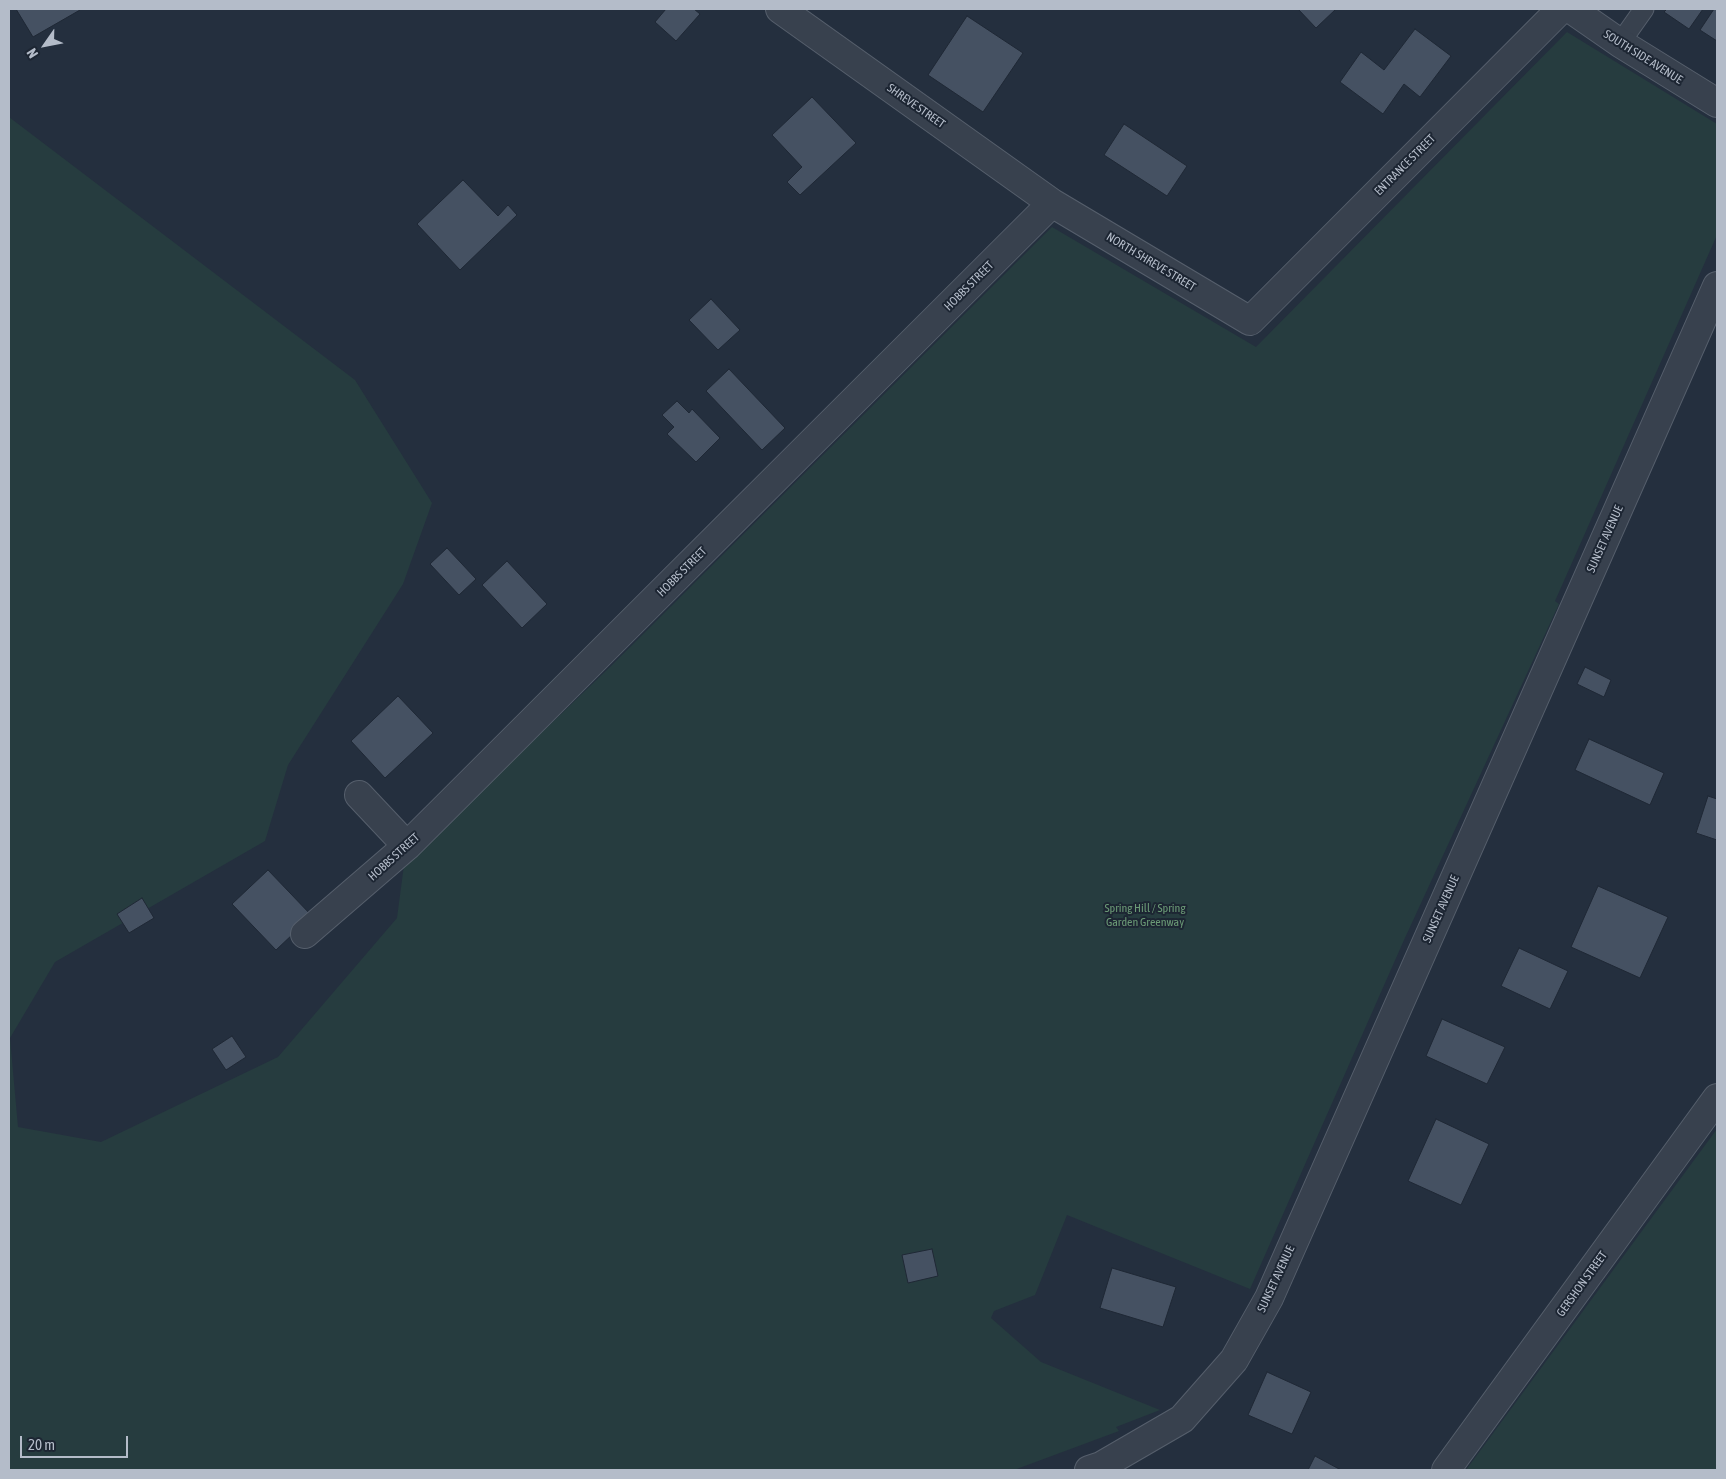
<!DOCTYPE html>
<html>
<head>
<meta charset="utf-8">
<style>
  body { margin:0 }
  #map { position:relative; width:1726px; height:1479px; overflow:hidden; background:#242f3e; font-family:"Asap Condensed",sans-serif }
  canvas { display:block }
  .frame { position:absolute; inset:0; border:10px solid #b4bcc9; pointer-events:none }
  .north { position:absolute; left:20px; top:20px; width:50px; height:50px; -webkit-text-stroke:4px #1d2633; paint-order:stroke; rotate:237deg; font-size:14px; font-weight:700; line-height:20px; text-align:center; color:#b4bcc9 }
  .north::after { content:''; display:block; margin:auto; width:18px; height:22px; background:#b4bcc9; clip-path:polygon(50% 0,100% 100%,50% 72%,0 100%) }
  .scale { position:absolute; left:20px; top:1436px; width:108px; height:22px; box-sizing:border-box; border:2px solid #b4bcc9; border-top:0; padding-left:6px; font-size:15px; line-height:18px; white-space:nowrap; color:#b4bcc9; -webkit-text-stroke:4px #1d2633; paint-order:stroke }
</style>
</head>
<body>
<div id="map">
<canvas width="1726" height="1479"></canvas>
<div class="frame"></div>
<div class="north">N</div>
<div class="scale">20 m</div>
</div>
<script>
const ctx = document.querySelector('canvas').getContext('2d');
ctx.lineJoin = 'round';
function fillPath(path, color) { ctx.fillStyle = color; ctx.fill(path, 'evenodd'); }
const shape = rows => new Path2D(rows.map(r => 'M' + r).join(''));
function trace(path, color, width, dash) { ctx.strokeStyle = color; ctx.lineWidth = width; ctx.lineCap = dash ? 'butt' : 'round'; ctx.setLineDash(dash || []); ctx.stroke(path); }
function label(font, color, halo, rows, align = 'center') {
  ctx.font = font + ' "Asap Condensed",sans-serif'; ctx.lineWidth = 4; ctx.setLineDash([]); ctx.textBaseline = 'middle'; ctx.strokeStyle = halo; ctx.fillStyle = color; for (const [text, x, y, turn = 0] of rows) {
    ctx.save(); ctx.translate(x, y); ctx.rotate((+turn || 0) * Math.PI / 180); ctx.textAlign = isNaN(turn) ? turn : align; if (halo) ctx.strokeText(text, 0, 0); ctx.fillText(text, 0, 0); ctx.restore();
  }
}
fillPath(shape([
  [1567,32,1717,124,1717,235,1555,601,1559,604,1404,940,1250,1289,1067,1215,1035,1295,994,1311,991,1318,1041,1362,1160,1410,1116,1427,1119,1431,1014,1470,9,1470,9,117,355,380,432,503,403,584,288,765,265,841,55,962,10,1038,18,1127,101,1142,278,1057,397,918,404,865,610,667,1052,227,1256,347],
  [1717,1129,1717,1470,1466,1470,1519,1398]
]), '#263c3f');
const building = shape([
  [16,9,79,9,80,10,33,37,16,9],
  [666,9,694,9,700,14,676,41,655,22,666,9],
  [1298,9,1336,9,1316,28,1298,9],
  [1667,9,1703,9,1689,29,1664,12,1667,9],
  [1714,9,1717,9,1717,41,1700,30,1714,9],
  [967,16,1023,53,983,112,928,75,967,16],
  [1415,29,1451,56,1420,97,1404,84,1383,114,1340,82,1361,52,1384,70,1415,29],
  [812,97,856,143,800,195,787,182,802,167,772,135,812,97],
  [1124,124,1187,166,1167,196,1104,155,1124,124],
  [463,180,498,216,508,205,517,215,460,270,417,224,463,180],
  [711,299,740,330,718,350,689,320,711,299],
  [729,369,785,428,762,450,706,391,729,369],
  [677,401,689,413,692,409,720,438,696,462,667,434,674,427,662,415,677,401],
  [447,548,476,579,459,595,430,564,447,548],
  [507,561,547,604,522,628,482,585,507,561],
  [1585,667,1611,680,1604,697,1577,684,1585,667],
  [398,696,433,733,385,778,351,741,398,696],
  [1589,739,1664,773,1650,805,1575,770,1589,739],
  [1708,796,1717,799,1717,840,1696,833,1708,796],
  [268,870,312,916,276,950,232,904,268,870],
  [1598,886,1668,917,1640,978,1571,947,1598,886],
  [142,898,154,918,129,933,117,914,142,898],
  [1519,948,1568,971,1550,1009,1501,986,1519,948],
  [1442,1019,1505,1047,1487,1084,1426,1056,1442,1019],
  [232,1036,246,1057,226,1070,212,1049,232,1036],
  [1436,1119,1489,1144,1461,1205,1408,1181,1436,1119],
  [932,1249,938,1276,908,1283,902,1255,932,1249],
  [1112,1268,1176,1287,1163,1327,1100,1308,1112,1268],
  [1267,1372,1311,1392,1292,1434,1248,1415,1267,1372],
  [1315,1456,1341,1470,1308,1470,1315,1456]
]);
fillPath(building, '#455162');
trace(building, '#1f2835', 1);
const lane = shape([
  [1620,43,1644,9]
]);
const street = shape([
  [780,9,1052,203,1250,321,1561,9],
  [1571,9,1620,43,1717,103],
  [359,795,407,846],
  [305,934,407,846,1052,203],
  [1089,1470,1101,1466,1182,1419,1234,1360,1269,1298,1717,286],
  [1446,1470,1717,1098]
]);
trace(lane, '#565f6c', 21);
trace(street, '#565f6c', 30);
trace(lane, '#38414e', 19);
trace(street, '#38414e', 28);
label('12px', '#b4bcc9', '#1d2633', [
  ["SOUTH SIDE AVENUE",1643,57,32],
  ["SHREVE STREET",916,106,35],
  ["ENTRANCE STREET",1405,165,-45],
  ["NORTH SHREVE STREET",1151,262,31],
  ["HOBBS STREET",969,286,-45],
  ["SUNSET AVENUE",1605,539,-66],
  ["HOBBS STREET",682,572,-45],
  ["HOBBS STREET",394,857,-42],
  ["SUNSET AVENUE",1441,909,-66],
  ["SUNSET AVENUE",1276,1279,-65],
  ["GERSHON STREET",1582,1284,-54]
]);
label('12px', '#6b9a76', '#1d2633', [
  ["Spring Hill / Spring",1145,908],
  ["Garden Greenway",1145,922]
]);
</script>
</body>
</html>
